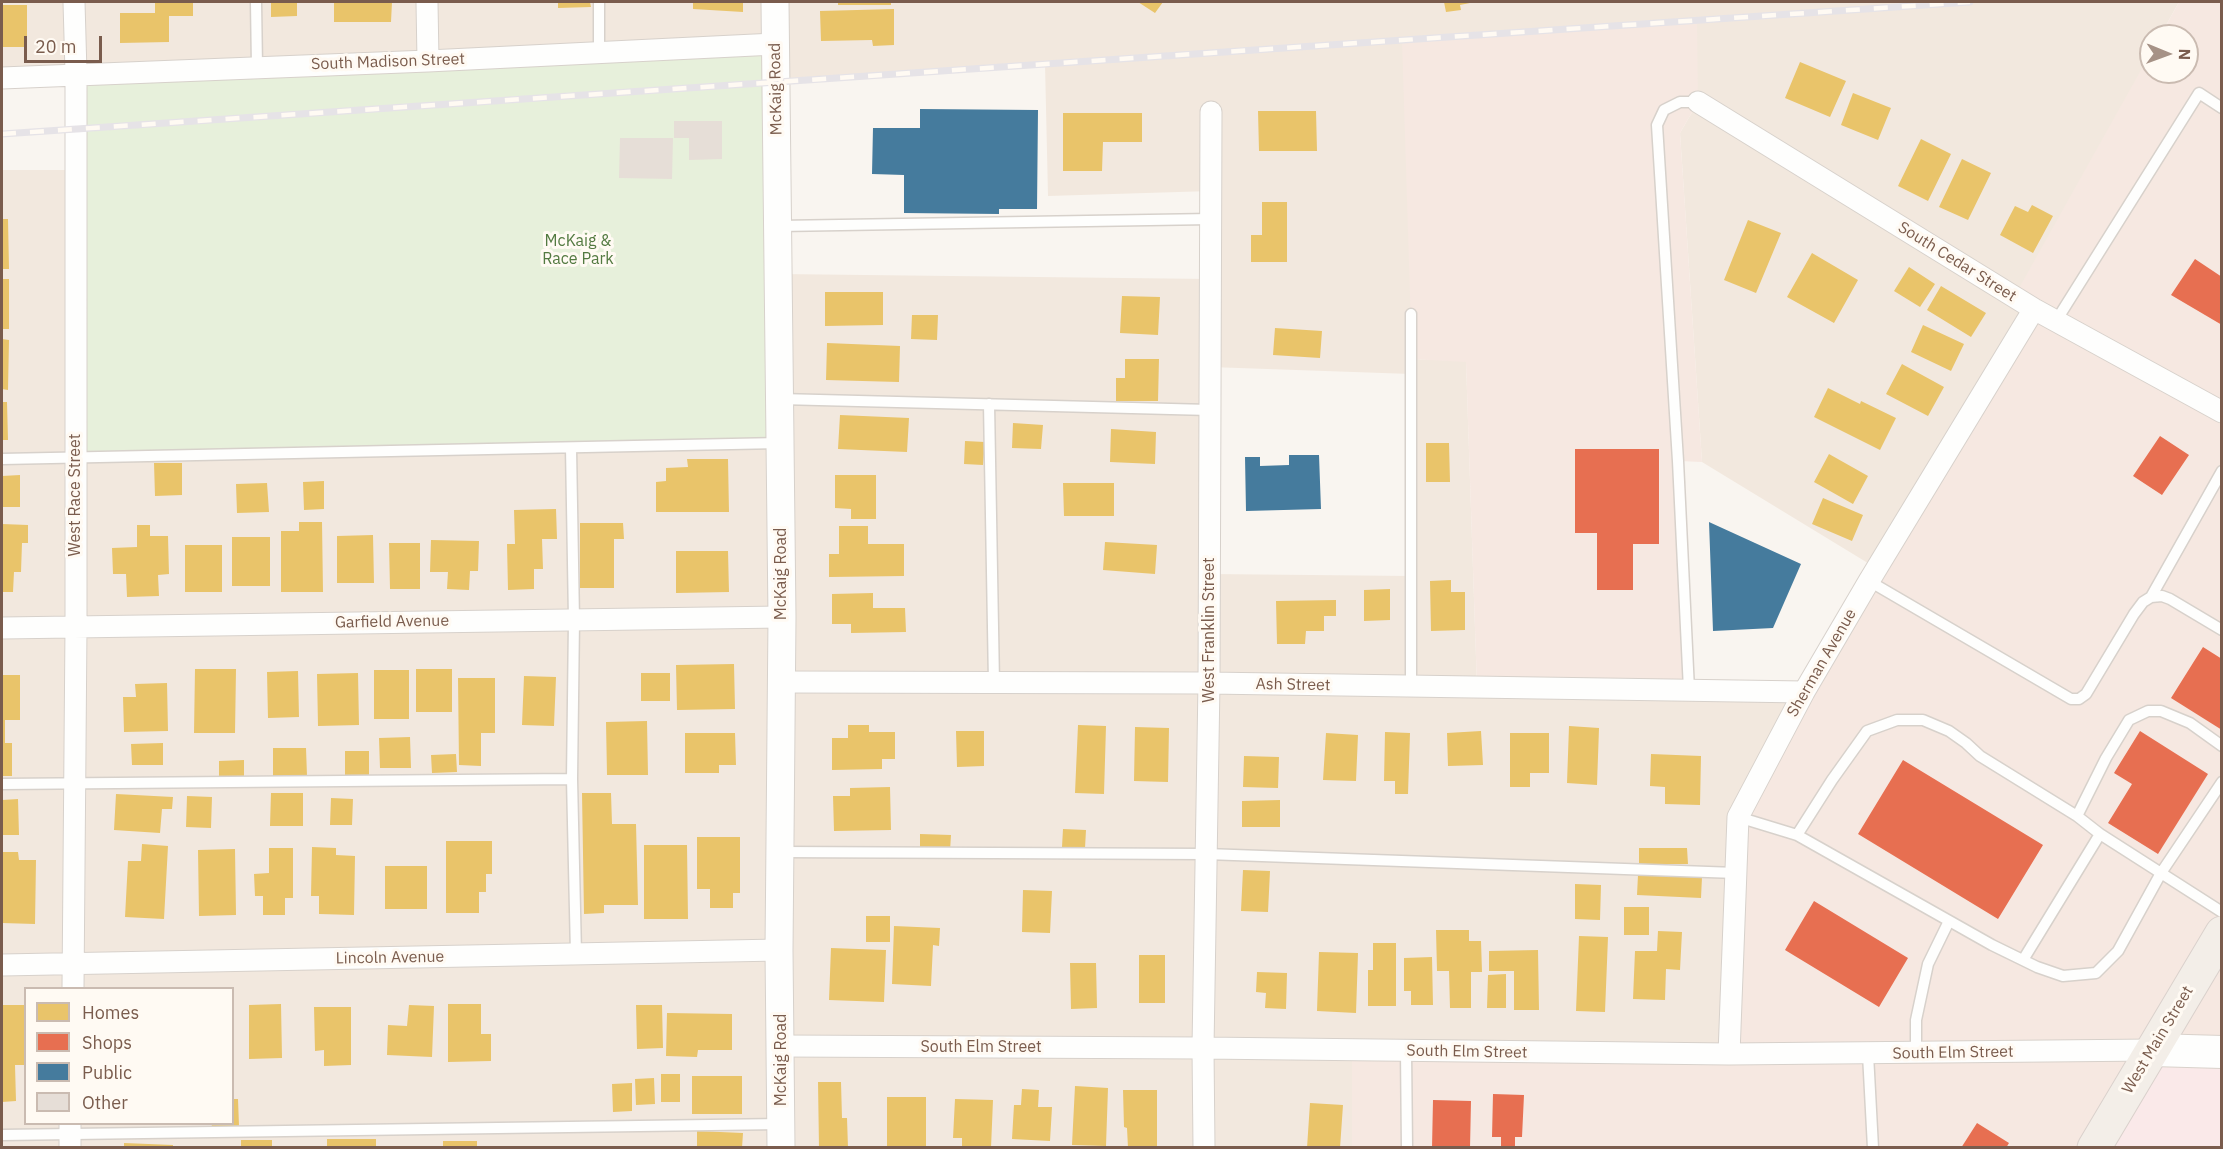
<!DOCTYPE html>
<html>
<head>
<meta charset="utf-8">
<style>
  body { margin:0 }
  #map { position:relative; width:2223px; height:1149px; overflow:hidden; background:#f9f5f0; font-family:"IBM Plex Sans",sans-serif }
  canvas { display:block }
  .frame { position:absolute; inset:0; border:3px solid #7a5c4d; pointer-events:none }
  .legend { position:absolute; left:24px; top:987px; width:210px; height:138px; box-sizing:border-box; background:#fffaf3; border:2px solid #cabbb1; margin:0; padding:8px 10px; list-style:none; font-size:18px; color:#7a5c4d }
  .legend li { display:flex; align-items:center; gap:12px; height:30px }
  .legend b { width:30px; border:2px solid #cabbb1 }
  .north { position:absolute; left:2139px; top:24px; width:60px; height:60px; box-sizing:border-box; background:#fffaf3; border:2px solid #cabbb1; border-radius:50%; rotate:91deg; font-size:16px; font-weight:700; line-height:24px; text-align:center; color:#7a5c4d }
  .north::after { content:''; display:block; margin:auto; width:21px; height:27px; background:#a69286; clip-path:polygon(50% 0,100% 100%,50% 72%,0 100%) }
  .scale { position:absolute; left:24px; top:36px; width:78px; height:27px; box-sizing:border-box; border:3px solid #7a5c4d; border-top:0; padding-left:8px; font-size:18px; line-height:21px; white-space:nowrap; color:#7a5c4d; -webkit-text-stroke:4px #fffaf3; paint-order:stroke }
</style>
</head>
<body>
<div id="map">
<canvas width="2223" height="1149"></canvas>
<div class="frame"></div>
<ul class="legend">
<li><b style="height:16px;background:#e9c46a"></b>Homes</li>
<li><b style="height:16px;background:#e76f51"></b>Shops</li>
<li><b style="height:16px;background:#457b9d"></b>Public</li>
<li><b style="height:16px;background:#e6ded7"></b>Other</li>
</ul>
<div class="north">N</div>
<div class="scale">20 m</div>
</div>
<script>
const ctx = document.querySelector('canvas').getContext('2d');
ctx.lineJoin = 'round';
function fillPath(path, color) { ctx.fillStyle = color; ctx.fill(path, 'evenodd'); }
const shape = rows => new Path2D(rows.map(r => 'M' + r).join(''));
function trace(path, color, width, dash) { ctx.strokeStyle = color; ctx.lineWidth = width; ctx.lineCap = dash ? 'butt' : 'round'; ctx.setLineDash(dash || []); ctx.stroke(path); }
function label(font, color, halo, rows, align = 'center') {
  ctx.font = font + ' "IBM Plex Sans",sans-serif'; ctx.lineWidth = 6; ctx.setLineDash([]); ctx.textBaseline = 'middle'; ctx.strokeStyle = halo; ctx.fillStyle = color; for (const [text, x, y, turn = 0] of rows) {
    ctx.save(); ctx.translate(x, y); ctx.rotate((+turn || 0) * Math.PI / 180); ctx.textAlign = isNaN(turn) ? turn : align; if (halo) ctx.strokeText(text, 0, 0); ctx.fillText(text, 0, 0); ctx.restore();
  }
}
fillPath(shape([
  [2,2,2179,2,2160,36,2151,36,2151,52,2034,309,1876,568,1702,462,1680,133,1698,102,1411,314,1412,359,1466,361,1477,687,1804,692,1729,1054,1352,1051,1352,1148,2,1147,2,170,76,170,779,274,1210,279,1211,191,1048,196,1045,64,776,82,2,78],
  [1210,367,1411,374,1411,576,1210,574],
  [26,988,232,988,232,1124,26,1124]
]), '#f2e8de');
fillPath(shape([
  [2179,2,2221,2,2221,1052,2094,1147,1352,1148,1352,1050,1729,1054,1738,817,2034,309,2014,297,2151,52,2151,72,2187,72,2187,36,2160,36],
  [1697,21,1698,102,1680,133,1702,462,1679,461,1689,690,1477,687,1466,362,1412,359,1402,40]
]), '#f6e8e1');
fillPath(shape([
  [2153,1050,2221,1052,2221,1147,2094,1148]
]), '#fae9e9');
fillPath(shape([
  [775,44,780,443,75,459,76,73]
]), '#e7f0db');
fillPath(shape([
  [155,2,193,2,193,16,169,16,169,42,120,43,120,13,155,13],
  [271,2,297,2,297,16,271,17],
  [334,2,392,2,391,22,334,22],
  [558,2,590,2,591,7,558,8],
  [693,2,743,2,743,12,693,9],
  [838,2,891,2,891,5,838,5],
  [1138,2,1163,2,1155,13],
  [1444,2,1470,2,1470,3,1460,5,1461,10,1446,12],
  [2,5,27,5,27,47,2,47],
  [894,9,894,45,873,46,872,40,821,41,820,11],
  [1800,62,1846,81,1830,117,1785,98],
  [1853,93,1891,108,1878,140,1841,125],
  [1258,111,1316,111,1317,151,1259,151],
  [1063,113,1142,113,1142,142,1103,142,1102,171,1063,171],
  [1921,139,1951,154,1928,201,1898,186],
  [1962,159,1991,173,1968,220,1939,207],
  [1262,202,1287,202,1287,262,1251,262,1251,235,1262,235],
  [2032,205,2053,216,2033,253,2000,235,2015,206,2028,212],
  [2,219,8,219,9,269,2,269],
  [1748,220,1781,233,1756,293,1724,280],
  [1812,253,1858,280,1834,323,1787,297],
  [1909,267,1935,284,1920,307,1894,291],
  [2,279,9,279,9,329,2,329],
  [1941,286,1986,313,1971,337,1927,310],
  [825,292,883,292,883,325,825,326],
  [1122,296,1160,297,1158,335,1120,333],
  [912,315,938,315,937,340,911,339],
  [1923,325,1964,344,1951,371,1911,352],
  [1275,328,1322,331,1320,358,1273,355],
  [2,339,9,340,8,390,2,389],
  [827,343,900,346,899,382,826,380],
  [1125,359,1159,359,1158,401,1116,401,1116,378,1125,378],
  [1902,364,1944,387,1928,416,1886,394],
  [1828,388,1860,404,1861,401,1896,418,1880,450,1814,417],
  [2,402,7,402,8,440,2,440],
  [840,415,909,418,907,452,838,449],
  [1013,423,1043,425,1041,449,1012,448],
  [1111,429,1156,432,1155,464,1110,462],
  [965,441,985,442,983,465,964,464],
  [1426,443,1449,443,1450,482,1426,482],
  [1829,454,1868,476,1853,504,1814,482],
  [687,459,728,459,729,512,656,512,656,482,666,481,666,468,688,467],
  [154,463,182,463,182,495,155,496],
  [20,475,20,507,2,507,2,476],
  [835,475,876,475,876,519,851,519,851,509,835,508],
  [324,481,324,509,304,510,303,482],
  [267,483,269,512,237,513,236,484],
  [1063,483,1114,483,1114,516,1064,516],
  [1823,498,1863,515,1852,541,1812,524],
  [556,509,557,539,542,539,543,569,534,569,534,589,508,590,507,544,515,544,514,510],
  [299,522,322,522,323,592,281,592,281,531,299,531],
  [580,523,623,523,624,539,614,539,614,588,580,588],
  [2,524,28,525,28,543,22,543,21,572,14,572,13,592,2,592],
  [137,525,150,525,150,536,168,536,169,574,158,575,159,596,127,597,126,574,113,574,112,548,137,547],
  [839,526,868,526,868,544,904,544,904,576,829,577,829,554,839,554],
  [373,535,374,583,337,583,337,536],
  [232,537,270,537,270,586,232,586],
  [431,540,479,541,478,571,470,571,469,590,447,589,448,572,430,572],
  [1105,542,1157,545,1155,574,1103,570],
  [389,543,420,543,420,589,390,589],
  [185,545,222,545,222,592,185,592],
  [676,551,728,551,729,592,676,593],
  [1451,580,1451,592,1465,592,1465,630,1431,631,1430,581],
  [1390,589,1390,620,1364,621,1364,590],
  [873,593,873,608,905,608,906,632,851,633,851,624,832,624,832,594],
  [1336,600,1336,616,1324,616,1324,631,1306,631,1305,644,1277,644,1276,601],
  [734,664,735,709,677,710,676,665],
  [195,669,236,669,235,733,194,733],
  [416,669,452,669,452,712,416,712],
  [374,670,409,670,409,719,374,719],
  [298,671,299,717,268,718,267,672],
  [358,673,359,725,318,726,317,674],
  [641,673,670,673,670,701,641,701],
  [2,675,20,675,20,720,5,720,5,743,12,743,12,776,2,776],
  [524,676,556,677,554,726,522,725],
  [458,678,495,678,495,733,481,733,481,766,459,765],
  [167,683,168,731,124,732,123,697,136,697,135,684],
  [647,721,648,775,607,775,606,722],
  [848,725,869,725,869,732,895,732,895,759,882,759,882,769,832,770,832,738,848,738],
  [1078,725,1106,726,1104,794,1075,793],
  [1569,726,1599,728,1597,785,1567,783],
  [1135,727,1169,728,1168,782,1134,781],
  [956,731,984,731,984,766,957,767],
  [1481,731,1483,765,1448,766,1447,733],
  [1385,732,1410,733,1408,794,1395,794,1395,781,1384,781],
  [685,733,735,733,736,765,719,765,719,773,685,773],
  [1326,733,1358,735,1356,781,1323,780],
  [1510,733,1549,733,1549,773,1530,773,1530,787,1510,787],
  [410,737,411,768,380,768,379,738],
  [163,743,163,765,132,765,131,744],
  [273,748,306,748,307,776,273,776],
  [345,751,369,751,369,776,345,777],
  [456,754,457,772,432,773,431,755],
  [1651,754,1701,756,1700,805,1665,804,1665,787,1650,786],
  [1244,756,1279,757,1278,788,1243,787],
  [244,760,244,777,219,778,219,761],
  [890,787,891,830,834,831,833,796,850,796,850,788],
  [271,793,303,793,303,826,270,826],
  [582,793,611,793,612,824,636,824,638,905,604,905,604,913,584,914],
  [116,794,173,797,172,809,162,809,160,833,114,830],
  [187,796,212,797,211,828,186,827],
  [331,798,353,799,352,825,330,825],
  [18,799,19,835,2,835,2,800],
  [1280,800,1280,827,1242,827,1242,801],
  [1063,829,1086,830,1085,848,1062,847],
  [920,834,951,835,950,851,920,850],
  [697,837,740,837,740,893,733,893,733,908,710,908,710,889,697,889],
  [446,841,492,841,492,874,486,874,486,892,479,892,479,913,446,913],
  [142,844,168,846,164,919,125,917,128,861,141,861],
  [644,845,687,845,688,919,644,919],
  [312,847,336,848,336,855,355,856,354,915,319,914,319,896,311,896],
  [269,848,293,848,293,898,285,898,285,915,263,915,263,896,255,896,254,874,269,873],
  [1639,848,1687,848,1688,864,1639,864],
  [235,849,236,915,199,916,198,850],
  [2,852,18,852,19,860,36,860,35,924,2,923],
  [385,866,427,866,427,909,385,909],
  [1243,870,1270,871,1268,912,1241,911],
  [1638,875,1702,877,1701,898,1637,895],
  [1575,884,1601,885,1600,920,1575,919],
  [1023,890,1052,891,1050,933,1022,932],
  [1624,907,1649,907,1649,935,1624,935],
  [866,916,890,916,890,942,866,942],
  [894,926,940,928,939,946,933,945,931,986,892,984],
  [1436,930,1469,930,1469,941,1481,941,1482,972,1471,972,1471,1008,1450,1008,1449,971,1437,971],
  [1658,931,1682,932,1680,970,1666,969,1665,1000,1633,999,1635,951,1657,951],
  [1579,936,1608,937,1605,1012,1576,1011],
  [1373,943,1396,943,1396,1006,1368,1006,1368,970,1373,970],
  [831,948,886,950,884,1002,829,1000],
  [1538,950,1539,1010,1514,1010,1514,971,1489,971,1489,951],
  [1319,952,1358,953,1356,1013,1317,1011],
  [1139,955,1165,955,1165,1003,1139,1003],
  [1432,957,1433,1005,1411,1005,1411,991,1404,991,1404,958],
  [1070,963,1096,963,1097,1008,1071,1009],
  [1257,972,1287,973,1286,1009,1265,1008,1266,993,1256,992],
  [1506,974,1506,1008,1487,1008,1488,975],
  [281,1004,282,1058,249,1059,249,1005],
  [448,1004,481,1004,481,1034,491,1034,491,1061,448,1062],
  [2,1005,26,1005,26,1065,15,1065,16,1101,2,1102],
  [409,1005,434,1006,432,1057,387,1055,388,1025,407,1026],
  [636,1005,662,1005,663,1048,637,1049],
  [314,1007,351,1007,351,1065,324,1066,324,1050,315,1051],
  [667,1013,732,1014,732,1050,698,1050,697,1057,666,1056],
  [661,1074,680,1074,680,1102,661,1102],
  [692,1076,742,1076,742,1114,692,1114],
  [654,1078,655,1104,636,1105,635,1079],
  [818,1082,841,1082,842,1118,847,1118,848,1148,819,1148],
  [632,1083,632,1111,613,1112,612,1084],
  [1075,1086,1108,1088,1106,1146,1072,1145],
  [1022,1089,1039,1090,1038,1107,1052,1107,1050,1141,1012,1139,1014,1105,1021,1105],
  [1123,1090,1157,1090,1157,1148,1128,1148,1127,1128,1124,1127],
  [887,1097,926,1097,926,1148,887,1148],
  [232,1099,238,1099,239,1126,212,1126,211,1124,232,1124],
  [955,1099,993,1100,991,1148,962,1148,962,1138,953,1138],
  [1310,1103,1343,1105,1340,1148,1307,1148],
  [697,1131,743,1133,742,1148,697,1148],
  [327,1139,376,1139,376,1148,327,1148],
  [241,1140,272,1140,272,1148,241,1148],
  [443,1141,477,1141,477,1148,443,1148],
  [124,1143,173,1145,173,1148,124,1148]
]), '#e9c46a');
fillPath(shape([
  [2195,259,2222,277,2222,325,2171,295],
  [2160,436,2189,455,2162,495,2133,476],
  [1575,449,1659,449,1659,544,1633,544,1633,590,1597,590,1597,533,1575,533],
  [2203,647,2222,659,2222,730,2171,698],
  [2140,731,2208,774,2158,854,2108,823,2132,784,2114,773],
  [1903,760,2043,845,1998,919,1858,834],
  [1814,901,1908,958,1879,1007,1785,950],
  [1493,1094,1524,1095,1522,1137,1515,1137,1515,1148,1501,1148,1501,1137,1492,1137],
  [1433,1100,1471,1101,1470,1148,1432,1148],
  [1977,1123,2009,1143,2006,1148,1961,1148]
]), '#e76f51');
fillPath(shape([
  [920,109,1038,110,1037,209,999,209,999,214,904,213,904,175,872,174,873,128,920,128],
  [1289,455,1319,455,1321,509,1246,511,1245,457,1260,457,1260,466,1289,465],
  [1709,522,1801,564,1773,628,1713,631]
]), '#457b9d');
fillPath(shape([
  [674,121,722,121,722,159,689,160,689,138,674,138],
  [620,138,673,138,672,179,619,178]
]), '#e6ded7');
const service = shape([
  [256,2,257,67],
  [599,2,599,53],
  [779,226,1211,219],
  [2056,321,2199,93,2222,108],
  [780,399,1210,410],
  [989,404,994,683],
  [571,448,574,620,572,779,576,954],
  [2,459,780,443],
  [1869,581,2071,699,2079,699,2086,694,2134,614,2143,602,2151,597,2162,596,2170,599,2222,630],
  [2151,597,2222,471],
  [1411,687,1411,314],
  [1689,690,1678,461,1657,125,1664,110,1680,102,1698,102],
  [2,784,572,779],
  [2077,816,2106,758,2129,720,2148,711,2161,711,2190,723,2222,746],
  [1738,817,1797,835,1992,945,2037,967,2063,976,2096,973,2118,951,2161,873,2222,782],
  [1797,835,1832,780,1867,731,1897,720,1923,720,1949,731,1966,743,1980,756,2077,816,2100,834,2222,912],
  [780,852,1206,854,1736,873],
  [2023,960,2100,834],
  [1406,1051,1407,1148],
  [1916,1053,1916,1020,1928,964,1949,921],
  [1868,1054,1873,1148],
  [2,1135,781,1124]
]);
const minor = shape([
  [427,2,428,61],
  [2,78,428,61,775,44],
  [1698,102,2034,309,2222,412],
  [2,628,782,617],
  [781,682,1209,683,1804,692],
  [2,965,779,950],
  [73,988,76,627,76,73,74,2],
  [781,1046,1203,1048,1729,1054,2153,1050],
  [1729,1054,1738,817,1804,692,1869,581,2034,309],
  [70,1148,70,1124],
  [1204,1148,1203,1048,1209,683,1211,112]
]);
const tertiary = shape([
  [775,2,782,617,779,950,781,1148]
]);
const secondary = shape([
  [2153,1050,2222,1052]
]);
const primary = shape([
  [2094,1148,2222,933]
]);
trace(service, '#d7d1cb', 13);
trace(minor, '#d7d1cb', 23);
trace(tertiary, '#d7d1cb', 29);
trace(secondary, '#d9d2cb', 34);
trace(primary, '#dad1cc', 35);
trace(service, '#fefefd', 10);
trace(minor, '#fefefd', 21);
trace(tertiary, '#fefefd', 27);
trace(secondary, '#fefefd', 32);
trace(primary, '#f3eee8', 33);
const rail = shape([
  [2,134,1970,2]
]);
trace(rail, '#e6e3e7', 7);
trace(rail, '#fffaf3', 4.5, [14]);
label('16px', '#7a5c4d', '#fffaf3', [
  ["South Madison Street",388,62,-2],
  ["McKaig Road",776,89,-91],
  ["South Cedar Street",1957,262,32],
  ["West Race Street",75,495,-90],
  ["McKaig Road",781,574,-90],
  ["Garfield Avenue",392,622,-1],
  ["West Franklin Street",1209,630,-90],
  ["Sherman Avenue",1822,663,-60],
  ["Ash Street",1293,685,1],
  ["Lincoln Avenue",390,958,-1],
  ["West Main Street",2158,1040,-59],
  ["South Elm Street",981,1047],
  ["South Elm Street",1467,1052,1],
  ["South Elm Street",1953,1053,-1],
  ["McKaig Road",781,1060,-90]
]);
label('16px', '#537a41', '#fffaf3', [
  ["McKaig &",578,241],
  ["Race Park",578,259]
]);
</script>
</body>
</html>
